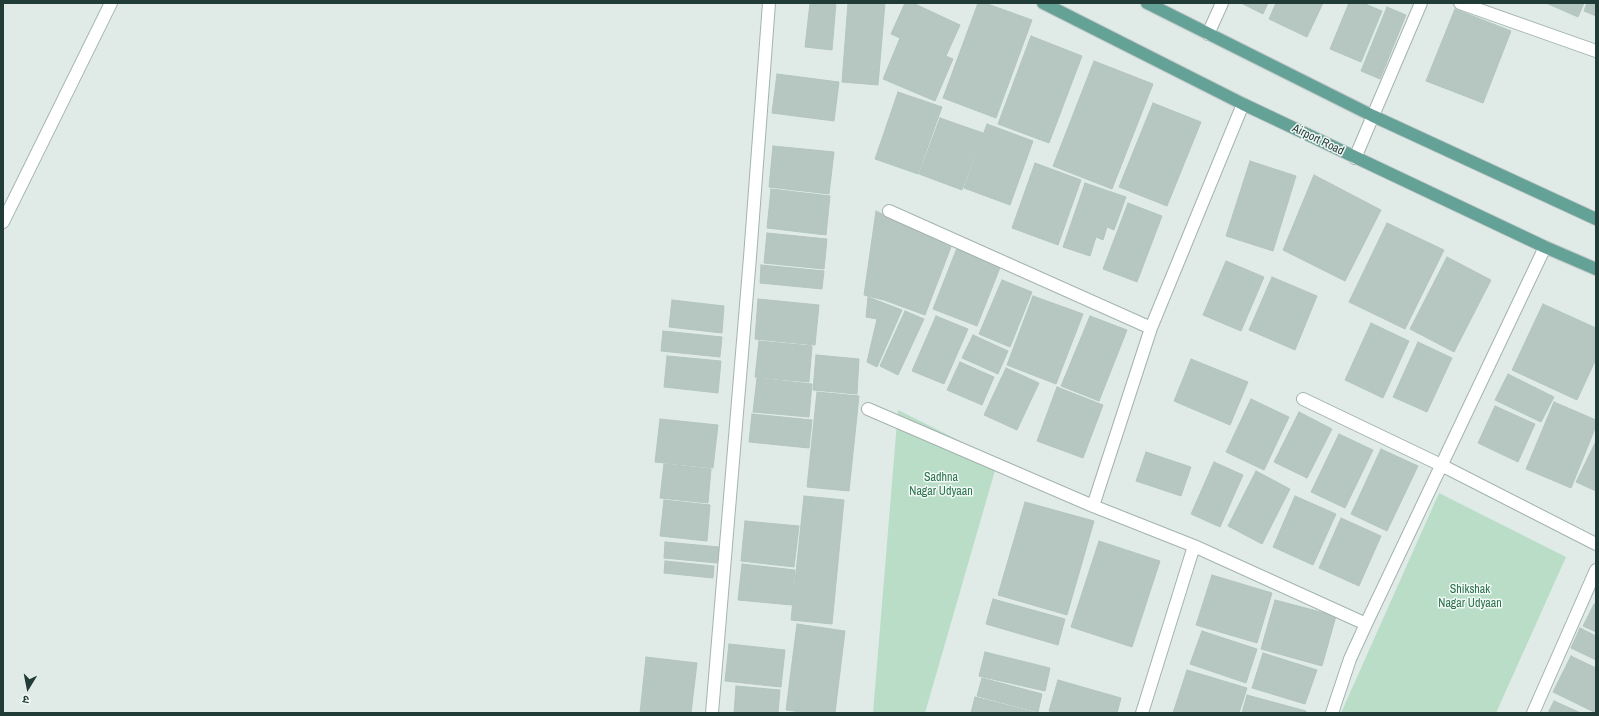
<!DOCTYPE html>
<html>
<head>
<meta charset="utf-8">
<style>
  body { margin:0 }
  #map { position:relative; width:1599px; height:716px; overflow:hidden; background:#e0ebe8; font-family:"Archivo Narrow","Noto Sans Devanagari",sans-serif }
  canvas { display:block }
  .frame { position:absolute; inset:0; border:4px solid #213c37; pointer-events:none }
  .north { position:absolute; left:8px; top:668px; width:40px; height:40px; -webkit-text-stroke:3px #f1f8f5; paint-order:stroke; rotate:190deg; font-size:11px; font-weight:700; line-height:16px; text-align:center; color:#213c37 }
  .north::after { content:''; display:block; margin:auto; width:14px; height:18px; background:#213c37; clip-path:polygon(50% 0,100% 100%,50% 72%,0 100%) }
</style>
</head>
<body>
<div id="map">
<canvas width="1599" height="716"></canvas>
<div class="frame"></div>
<div class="north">उ</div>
</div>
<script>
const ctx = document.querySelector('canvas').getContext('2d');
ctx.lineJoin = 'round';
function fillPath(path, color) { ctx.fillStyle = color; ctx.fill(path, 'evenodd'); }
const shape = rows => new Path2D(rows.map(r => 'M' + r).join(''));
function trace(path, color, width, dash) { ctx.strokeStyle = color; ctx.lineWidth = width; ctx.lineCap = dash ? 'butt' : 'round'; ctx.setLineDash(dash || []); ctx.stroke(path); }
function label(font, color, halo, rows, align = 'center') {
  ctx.font = font + ' "Archivo Narrow",sans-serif'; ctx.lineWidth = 3; ctx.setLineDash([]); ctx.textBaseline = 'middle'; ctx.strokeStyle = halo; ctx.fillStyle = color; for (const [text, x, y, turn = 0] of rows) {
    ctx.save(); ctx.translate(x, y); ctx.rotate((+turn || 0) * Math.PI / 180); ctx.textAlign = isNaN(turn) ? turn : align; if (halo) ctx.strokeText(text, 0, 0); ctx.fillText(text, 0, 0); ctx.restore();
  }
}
fillPath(shape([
  [898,410,998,460,925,713,873,713],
  [1439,493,1566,557,1496,713,1341,713]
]), '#b9ddc6');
const building = shape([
  [810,3,836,3,832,50,805,47,810,3],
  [848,3,885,3,878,85,842,82,848,3],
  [905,3,913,3,960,25,946,56,953,59,935,101,883,79,900,38,891,34,905,3],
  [978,3,985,3,1032,20,996,118,943,98,978,3],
  [1241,3,1268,3,1263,14,1241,3],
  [1276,3,1323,3,1307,37,1269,19,1276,3],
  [1349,3,1363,3,1382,11,1361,62,1330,49,1349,3],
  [1546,3,1584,3,1578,17,1546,3],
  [1587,3,1596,3,1596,16,1584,11,1587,3],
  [1387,7,1406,15,1380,79,1361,71,1387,7],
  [1455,9,1511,31,1483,103,1426,81,1455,9],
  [1031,36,1082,56,1049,143,998,124,1031,36],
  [1094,61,1153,84,1112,189,1053,166,1094,61],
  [777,74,839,82,834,121,772,113,777,74],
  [898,92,942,107,918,174,875,159,898,92],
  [1153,103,1201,122,1167,206,1119,187,1153,103],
  [940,118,983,133,962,190,919,174,940,118],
  [987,124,1033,141,1010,205,964,188,987,124],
  [773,146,834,152,829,194,769,187,773,146],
  [1250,161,1296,176,1273,251,1226,236,1250,161],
  [1035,163,1081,180,1058,245,1012,228,1035,163],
  [1314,175,1381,210,1345,281,1283,250,1314,175],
  [1085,183,1126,197,1114,230,1107,227,1103,240,1096,237,1090,256,1063,247,1085,183],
  [771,189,830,196,826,235,767,228,771,189],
  [1128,203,1162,216,1137,282,1103,269,1128,203],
  [876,211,951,247,925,315,884,300,864,295,876,211],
  [1387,223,1444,250,1405,329,1349,302,1387,223],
  [767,233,827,239,824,269,764,263,767,233],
  [957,248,1001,265,977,326,933,309,957,248],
  [1447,257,1491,280,1454,352,1410,329,1447,257],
  [1226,261,1264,277,1241,331,1203,315,1226,261],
  [761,265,824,271,822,289,760,283,761,265],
  [1272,277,1317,296,1295,350,1249,330,1272,277],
  [1002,280,1032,292,1010,347,979,334,1002,280],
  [1033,296,1083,314,1056,384,1007,365,1033,296],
  [868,297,902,310,877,367,867,362,877,319,866,317,868,297],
  [758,299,819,305,815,345,755,339,758,299],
  [672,300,724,306,722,333,669,327,672,300],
  [1543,304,1596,328,1596,359,1577,400,1512,370,1543,304],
  [905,311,924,319,898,375,880,366,905,311],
  [936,316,968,329,944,384,912,371,936,316],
  [1090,316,1127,330,1099,401,1061,386,1090,316],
  [1371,323,1409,341,1383,398,1345,380,1371,323],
  [663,331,722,337,720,357,661,351,663,331],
  [973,335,1008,351,998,374,962,358,973,335],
  [759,341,812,346,809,382,755,377,759,341],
  [1418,342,1452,358,1427,412,1393,397,1418,342],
  [816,355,859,359,857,394,813,390,816,355],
  [667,356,721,361,718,393,664,387,667,356],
  [1191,359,1248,382,1230,425,1174,401,1191,359],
  [960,362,994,377,982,405,947,390,960,362],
  [1006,368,1039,383,1017,430,984,415,1006,368],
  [1508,374,1554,397,1541,422,1495,400,1508,374],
  [757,378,812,384,809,417,753,412,757,378],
  [1057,387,1103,405,1083,458,1037,441,1057,387],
  [817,392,859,396,849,491,807,487,817,392],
  [1251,399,1289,417,1264,470,1226,452,1251,399],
  [1554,402,1596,420,1596,426,1571,488,1526,469,1554,402],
  [1495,406,1535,424,1518,462,1478,443,1495,406],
  [1299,412,1332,429,1307,478,1274,462,1299,412],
  [752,414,812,420,809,448,749,442,752,414],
  [660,419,718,425,713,468,655,462,660,419],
  [1339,434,1373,450,1345,508,1311,492,1339,434],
  [1596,441,1596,491,1576,482,1596,441],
  [1381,449,1418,466,1387,531,1351,514,1381,449],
  [1146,452,1191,467,1181,496,1136,481,1146,452],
  [1214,462,1243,475,1220,527,1191,514,1214,462],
  [664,464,711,469,708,503,660,498,664,464],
  [1256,471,1290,489,1262,544,1228,526,1256,471],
  [804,496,844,500,832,624,791,620,804,496],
  [1295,496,1336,514,1313,565,1273,547,1295,496],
  [664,500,710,505,707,541,660,536,664,500],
  [1025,502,1094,521,1067,615,998,595,1025,502],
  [1341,518,1381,536,1359,586,1319,568,1341,518],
  [745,521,799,526,794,567,741,561,745,521],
  [1099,541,1160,561,1132,647,1071,627,1099,541],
  [665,542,719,547,717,563,664,558,665,542],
  [665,561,714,566,713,578,664,573,665,561],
  [742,564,795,570,792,605,738,600,742,564],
  [1212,575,1272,593,1257,643,1196,625,1212,575],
  [993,599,1065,619,1058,645,986,624,993,599],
  [1275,600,1336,616,1322,666,1261,649,1275,600],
  [1594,604,1596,605,1596,632,1583,626,1594,604],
  [797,624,845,631,835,713,809,713,786,710,797,624],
  [1580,628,1596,636,1596,660,1571,648,1580,628],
  [1202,631,1257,649,1246,683,1190,664,1202,631],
  [729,644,785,650,781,687,725,681,729,644],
  [985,652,1050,668,1045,691,979,676,985,652],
  [1263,653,1317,670,1305,704,1252,688,1263,653],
  [1571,656,1596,668,1596,713,1553,692,1571,656],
  [646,657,697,663,691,713,640,713,646,657],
  [1187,670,1247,688,1239,713,1173,713,1187,670],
  [982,678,1042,694,1038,712,977,696,982,678],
  [1058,680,1121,698,1117,713,1056,713,1049,711,1058,680],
  [736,686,780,690,778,713,734,713,736,686],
  [1247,695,1306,711,1306,713,1242,713,1247,695],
  [975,697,1037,713,971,713,975,697],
  [1554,701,1581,713,1548,713,1554,701]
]);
fillPath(building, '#b6c6c1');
trace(building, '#b3c5bf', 1);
const lane = shape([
  [3,222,111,3]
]);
const street = shape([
  [1460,3,1596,51],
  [1208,34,1222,3],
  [1355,158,1421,3],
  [889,211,1151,328],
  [1303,399,1441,465,1596,544],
  [868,409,1093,506,1194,546,1366,624],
  [1093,506,1151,328,1243,104],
  [712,713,750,257,769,3],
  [1142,713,1194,546],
  [1332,713,1350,659,1366,624,1545,247],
  [1533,713,1596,570]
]);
const primary = shape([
  [1043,3,1243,104,1545,247,1596,269],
  [1147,3,1373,116,1596,219]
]);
trace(lane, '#a3b3af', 14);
trace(street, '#a3b3af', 14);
trace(primary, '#c1c8c7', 14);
trace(lane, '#fff', 12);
trace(street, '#fff', 12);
trace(primary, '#64a197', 12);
label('12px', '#213c37', '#f1f8f5', [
  ["Airport Road",1318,140,26]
]);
label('12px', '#2b734d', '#f1f8f5', [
  ["Sadhna",941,478],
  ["Nagar Udyaan",941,492],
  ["Shikshak",1470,590],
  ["Nagar Udyaan",1470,604]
]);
</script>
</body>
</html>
